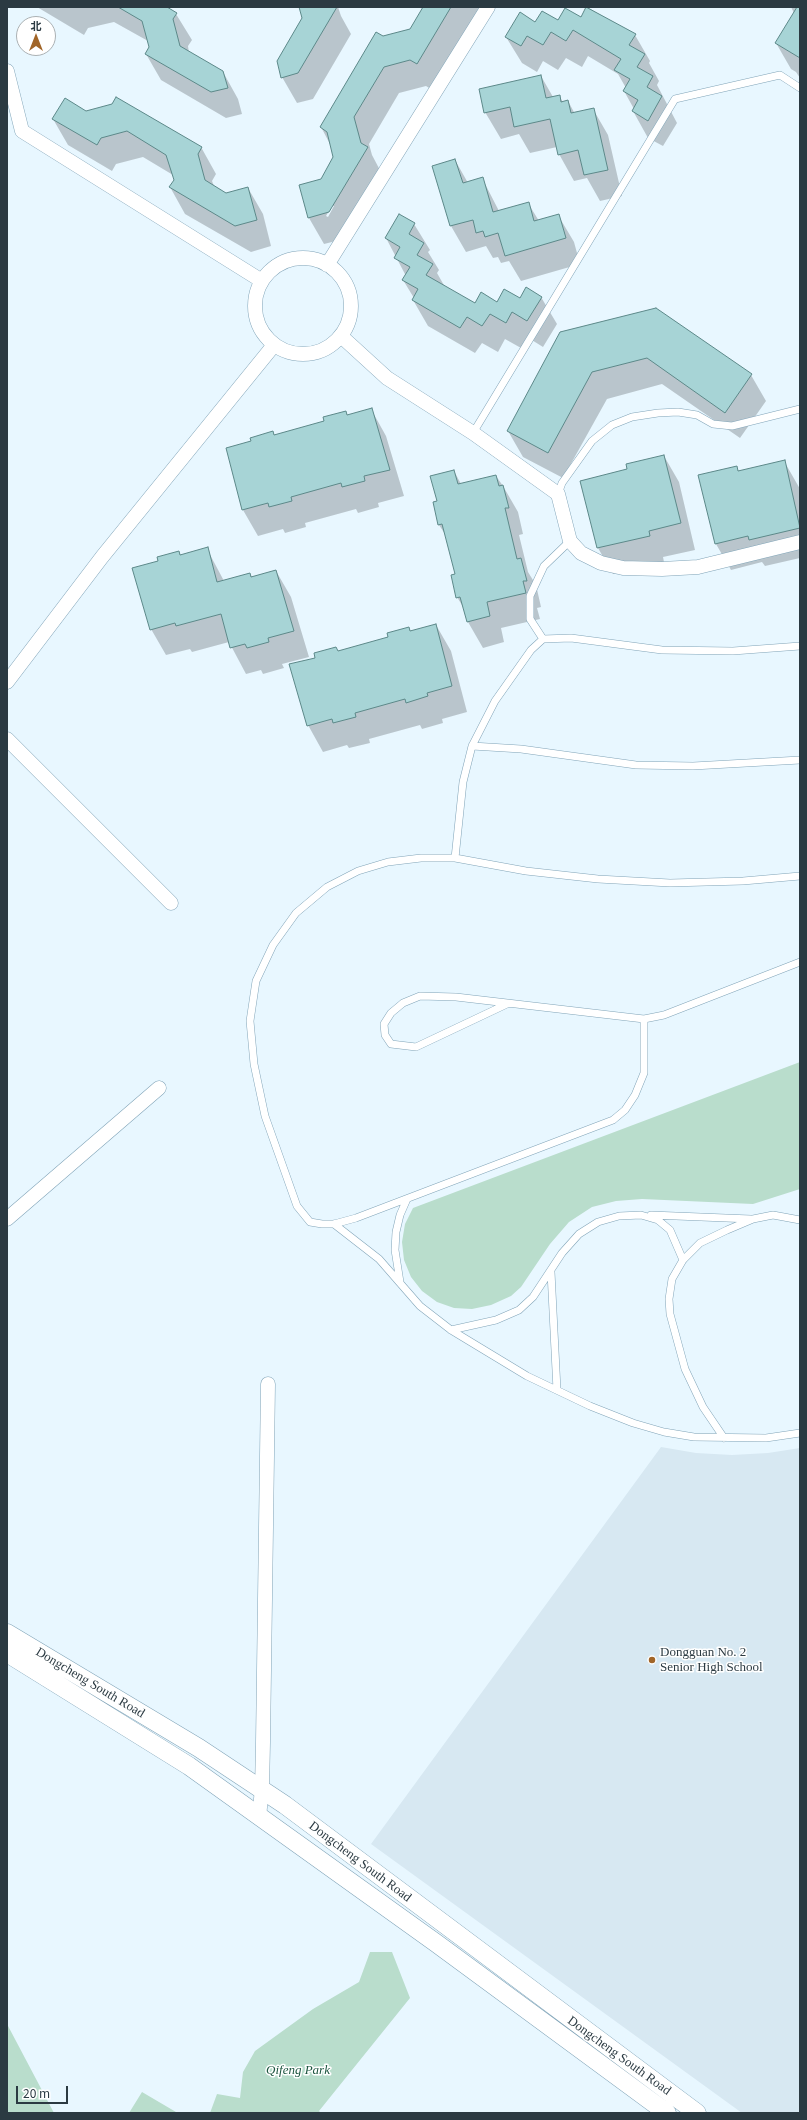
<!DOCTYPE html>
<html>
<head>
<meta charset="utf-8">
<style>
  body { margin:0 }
  #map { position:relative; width:807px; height:2120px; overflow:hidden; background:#e8f7ff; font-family:Georgia,"Noto Sans SC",serif }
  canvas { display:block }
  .frame { position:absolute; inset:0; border:8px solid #2b3a42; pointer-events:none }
  .north { position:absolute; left:16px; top:16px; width:40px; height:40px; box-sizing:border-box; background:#fff; border:1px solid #aab0b3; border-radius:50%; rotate:0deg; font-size:11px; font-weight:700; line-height:16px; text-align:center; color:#2b3a42 }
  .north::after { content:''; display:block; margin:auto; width:14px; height:18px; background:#a16528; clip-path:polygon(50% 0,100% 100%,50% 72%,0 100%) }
  .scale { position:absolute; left:16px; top:2086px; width:52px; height:18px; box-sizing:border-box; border:2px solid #2b3a42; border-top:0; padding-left:5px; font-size:12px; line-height:14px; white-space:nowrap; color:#2b3a42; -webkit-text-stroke:3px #fff; paint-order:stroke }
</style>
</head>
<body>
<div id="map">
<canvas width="807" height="2120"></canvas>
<div class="frame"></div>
<div class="north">北</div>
<div class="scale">20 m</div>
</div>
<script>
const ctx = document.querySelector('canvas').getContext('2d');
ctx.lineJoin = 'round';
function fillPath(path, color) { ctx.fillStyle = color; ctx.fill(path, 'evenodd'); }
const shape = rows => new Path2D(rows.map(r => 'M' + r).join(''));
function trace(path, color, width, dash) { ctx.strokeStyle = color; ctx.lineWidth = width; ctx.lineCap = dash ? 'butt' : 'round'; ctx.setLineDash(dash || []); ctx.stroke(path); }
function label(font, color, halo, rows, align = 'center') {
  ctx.font = font + ' Georgia,serif'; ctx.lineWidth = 3; ctx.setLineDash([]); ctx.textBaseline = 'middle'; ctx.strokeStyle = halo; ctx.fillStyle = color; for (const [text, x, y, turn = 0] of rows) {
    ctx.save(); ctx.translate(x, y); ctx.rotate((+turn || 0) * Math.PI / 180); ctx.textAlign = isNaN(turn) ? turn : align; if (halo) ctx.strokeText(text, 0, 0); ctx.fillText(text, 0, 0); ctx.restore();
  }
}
fillPath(shape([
  [661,1447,696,1453,732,1455,768,1453,800,1448,800,2113,742,2113,371,1844]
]), '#d7e8f2');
fillPath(shape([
  [800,1062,800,1189,753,1204,642,1199,616,1201,592,1207,569,1222,550,1244,521,1287,511,1296,491,1305,472,1309,454,1308,437,1302,422,1291,411,1277,404,1260,402,1242,405,1224,413,1208],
  [370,1952,392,1952,410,1998,319,2111,321,2113,210,2113,217,2094,240,2098,243,2072,255,2051,313,2009,359,1982],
  [7,2024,54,2113,7,2113],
  [142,2092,176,2112,187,2113,129,2113]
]), '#b9ddcc');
fillPath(shape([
  [37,7,165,7,176,14,192,40,188,46,189,53,223,72,238,99,242,114,226,118,161,80,146,54,150,47,148,41,114,22,88,28,84,35],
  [300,7,338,7,341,16,351,34,313,99,297,103,282,77,303,18],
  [424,7,481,7,432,90,426,86,399,93,369,144,372,155,382,174,344,239,324,244,309,218,300,185,321,180,334,158,331,146,321,127,383,37,410,30],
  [332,206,334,206,328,217,326,216],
  [587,7,635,35,650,61,649,63,659,81,657,85,677,123,663,146,648,138,633,111,634,109,624,91,626,88,618,74,588,56,582,67,566,58,558,70,543,61,537,72,522,63,506,37,536,23,581,18],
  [791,7,800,7,800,78,796,72,791,69,776,43,794,13],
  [541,76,553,97,559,96,563,102,568,101,575,114,593,109,608,135,622,196,600,201,587,178,574,181,559,154,557,147,530,153,519,134,501,139,485,112],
  [86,112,201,147,216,174,212,181,214,186,226,194,248,188,263,214,271,246,251,252,185,214,170,187,175,180,173,175,143,157,116,164,112,171,68,145,53,119],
  [455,160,468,183,482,178,499,211,528,203,539,221,558,215,574,242,580,264,521,281,509,261,501,263,498,257,493,258,486,246,466,252,451,226,433,166],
  [414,224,430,250,428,252,439,270,437,273,445,287,475,305,541,297,557,324,543,347,527,337,521,348,505,339,498,352,482,343,475,353,428,326,413,300,414,298,403,280,406,276,386,238],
  [561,333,751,375,766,401,740,438,662,384,607,399,563,478,523,457,508,431],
  [371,409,386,436,404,496,378,503,379,507,358,513,356,509,305,523,306,527,285,533,283,529,258,536,243,510,274,436],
  [664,456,679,482,695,550,663,557,664,562,613,574,598,548,581,481,628,470],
  [784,461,800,489,800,558,765,566,762,562,731,570,716,544,736,467,739,472],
  [454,471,461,484,496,476,503,486,518,512,523,534,519,535,528,572,536,585,541,607,537,608,540,619,501,628,504,642,483,648,468,622,465,610,457,597,456,575,447,537,439,525,438,502],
  [207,549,224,581,250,574,252,577,276,571,291,597,309,657,282,664,284,668,263,674,261,670,246,674,229,642,192,652,190,649,166,655,151,629,159,562,179,552,181,556],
  [436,625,451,651,467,712,442,719,443,723,422,729,420,725,369,739,370,743,349,748,347,745,323,752,308,725,338,652,389,638,409,628,411,632]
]), '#0003');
const building = shape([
  [118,7,167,7,177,13,173,19,180,46,223,71,228,88,211,92,145,54,149,47,142,21,118,7],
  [299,7,337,7,298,73,281,78,277,61,302,18,299,7],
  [423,7,451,7,417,64,410,60,384,67,354,117,361,143,368,147,329,212,308,218,299,185,321,179,333,157,327,132,320,127,376,32,383,36,410,29,423,7],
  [586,7,636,34,629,45,645,54,637,67,653,76,647,87,662,96,648,121,632,111,638,100,623,91,630,79,614,70,621,59,573,30,566,41,551,32,543,45,527,36,521,46,505,37,520,12,535,22,542,11,558,20,565,8,581,17,586,7],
  [797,7,800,7,800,58,775,43,797,7],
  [541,75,546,98,560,95,561,102,568,100,571,113,594,108,608,170,584,175,578,150,558,155,550,119,514,127,510,107,484,113,479,89,541,75],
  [116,97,202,147,198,154,205,180,226,193,248,187,257,220,235,226,169,187,174,180,166,155,127,131,101,138,97,145,52,119,65,98,86,111,112,104,116,97],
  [455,159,463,183,483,177,493,212,529,202,534,221,559,214,566,238,505,256,498,233,485,237,483,231,476,233,473,220,450,226,432,166,455,159],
  [399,214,415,223,409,234,424,243,417,255,433,264,426,275,475,303,481,292,497,302,504,289,520,298,526,287,542,297,527,321,512,312,506,323,490,314,482,326,467,317,460,328,412,300,418,289,402,280,410,267,394,258,400,247,385,238,399,214],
  [656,308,752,374,725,413,647,358,592,372,548,453,507,431,560,332,656,308],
  [372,408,390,470,364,476,365,481,342,487,341,483,291,497,292,501,269,507,268,503,242,510,226,448,251,441,250,438,273,431,274,435,324,421,323,417,346,411,347,415,372,408],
  [664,455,681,523,649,531,650,536,597,548,580,481,627,469,626,464,664,455],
  [785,460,800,528,749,540,748,536,715,544,698,475,737,466,738,471,785,460],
  [454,470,458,484,496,475,499,486,503,485,509,508,505,508,517,559,521,558,527,581,523,581,526,593,487,602,490,616,467,622,460,597,456,598,451,575,455,574,442,524,438,525,433,502,437,501,430,476,454,470],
  [208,547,217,582,250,573,251,577,276,570,294,631,268,638,269,642,247,648,245,644,230,648,221,614,176,626,175,623,150,630,132,568,158,561,157,557,179,551,180,555,208,547],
  [436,624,452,686,427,693,428,696,406,703,405,699,355,713,356,717,333,723,332,719,307,726,289,664,315,658,314,653,336,647,338,651,388,637,387,633,409,627,410,631,436,624]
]);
fillPath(building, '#a7d4d6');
trace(building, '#5c8889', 1);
const service = shape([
  [473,433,675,99,780,75,800,88],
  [558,494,562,483,592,441,612,425,632,417,658,413,678,412,697,415,713,424,732,426,800,409],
  [543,639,530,619,530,596,544,566,570,541],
  [472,746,521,749,636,765,693,766,800,760],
  [455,858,463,782,472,746,495,701,531,650,543,639,571,638,662,650,733,651,800,646],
  [507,1004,416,1047,391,1044,385,1035,384,1024,391,1013,403,1003,420,996,456,997,644,1019,664,1015,800,962],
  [644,1019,644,1073,635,1095,625,1110,613,1120,356,1218,334,1224,322,1224,310,1222,297,1206,265,1116,254,1064,250,1021,256,981,273,945,296,913,327,887,358,871,388,862,421,858,455,858,526,871,598,879,670,883,743,881,800,876],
  [651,1215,751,1219],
  [334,1224,379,1259,420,1306,451,1330,527,1376,590,1406,633,1423,664,1432,694,1437,766,1438,800,1433],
  [551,1272,557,1390],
  [400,1282,395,1250,396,1232,400,1215,407,1199],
  [451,1330,496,1320,519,1310,533,1297,562,1253,579,1234,598,1222,619,1216,641,1215,658,1220,670,1230,683,1260],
  [724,1438,703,1407,685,1369,670,1314,669,1299,672,1279,683,1260,700,1243,727,1230,753,1219,773,1215,800,1220]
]);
const minor = shape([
  [7,71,22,131,262,281],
  '255 306a48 48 0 1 1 96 0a48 48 0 1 1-96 0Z',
  [327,265,488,7],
  [341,336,387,378,473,433,558,494,570,541,581,553,601,563,623,568,662,569,698,567,800,542],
  [7,682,102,557,274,345],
  [7,739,171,903],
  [7,1219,159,1088],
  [259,1816,262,1790,263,1742,268,1384]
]);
const tertiary = shape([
  [7,1633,199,1748,285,1805,697,2113],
  [7,1653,189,1766,436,1943,667,2113]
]);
trace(service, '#81a4b8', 8);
trace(minor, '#81a4b8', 15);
trace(tertiary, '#81a4b8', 19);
trace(service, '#fff', 7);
trace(minor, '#fff', 14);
trace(tertiary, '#fff', 18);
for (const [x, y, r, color] of [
  [652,1660,4,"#a16528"]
]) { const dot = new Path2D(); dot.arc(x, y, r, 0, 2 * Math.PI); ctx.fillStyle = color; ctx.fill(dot); trace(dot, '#fff', 1.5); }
label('13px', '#2b3a42', '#fff', [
  ["Dongguan No. 2",660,1653],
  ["Senior High School",660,1668]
], 'left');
label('13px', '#2b3a42', '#fff', [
  ["Dongcheng South Road",90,1683,31],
  ["Dongcheng South Road",360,1862,37],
  ["Dongcheng South Road",619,2056,36]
]);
label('italic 13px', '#1d5640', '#fff', [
  ["Qifeng Park",298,2071]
]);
</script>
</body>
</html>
